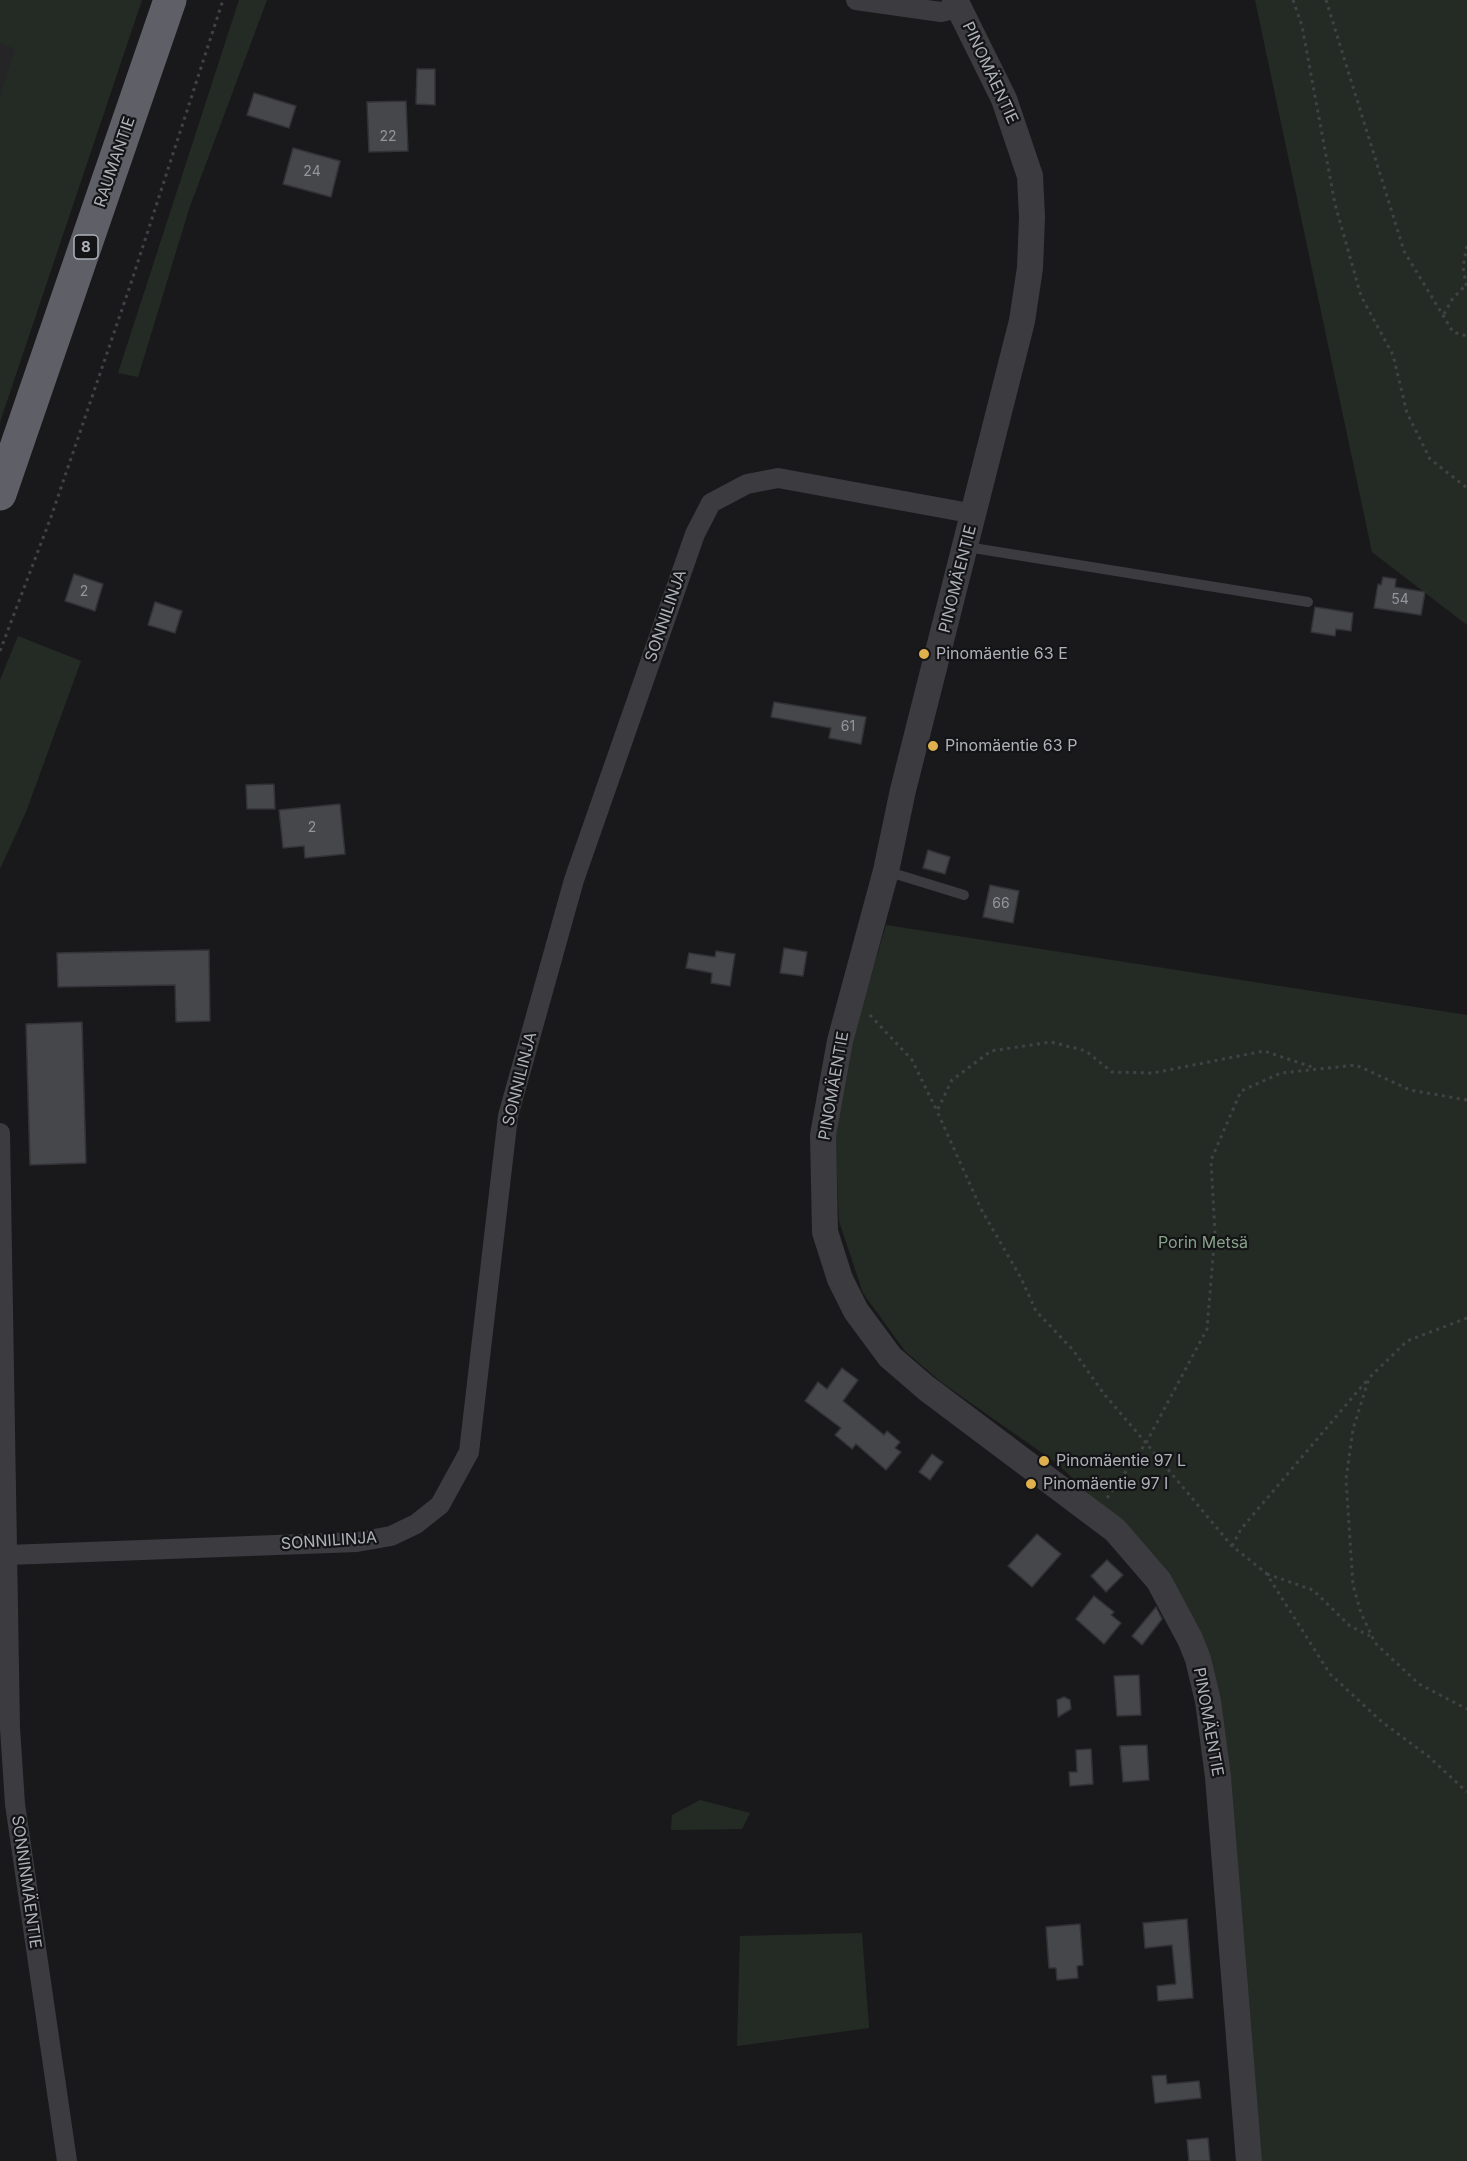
<!DOCTYPE html>
<html>
<head>
<meta charset="utf-8">
<style>
  body { margin:0 }
  canvas { display:block; background:#19191b }
</style>
</head>
<body>
<canvas width="1467" height="2161"></canvas>
<script>
const ctx = document.querySelector('canvas').getContext('2d');
ctx.lineJoin = 'round';
function fillPath(path, color) { ctx.fillStyle = color; ctx.fill(path, 'evenodd'); }
const shape = rows => new Path2D(rows.map(r => 'M' + r).join(''));
function trace(path, color, width, dash) { ctx.strokeStyle = color; ctx.lineWidth = width; ctx.lineCap = dash ? 'butt' : 'round'; ctx.setLineDash(dash || []); ctx.stroke(path); }
function label(font, color, halo, rows, align = 'center') {
  ctx.font = font + ' Inter,sans-serif'; ctx.lineWidth = 4.5; ctx.setLineDash([]); ctx.textBaseline = 'middle'; ctx.strokeStyle = halo; ctx.fillStyle = color; for (const [text, x, y, turn = 0] of rows) {
    ctx.save(); ctx.translate(x, y); ctx.rotate((+turn || 0) * Math.PI / 180); ctx.textAlign = isNaN(turn) ? turn : align; if (halo) ctx.strokeText(text, 0, 0); ctx.fillText(text, 0, 0); ctx.restore();
  }
}
fillPath(shape([
  [0,44,16,49,0,96]
]), '#252528');
fillPath(shape([
  [0,0,142,0,0,422,0,96,15,49,0,44],
  [239,0,267,0,189,209,138,377,118,373],
  [1255,0,1467,0,1467,625,1372,552],
  [18,636,81,661,26,812,0,869,0,680],
  [886,925,1467,1015,1467,2161,1262,2161,1217,1699,1121,1526,1058,1464,941,1382,905,1351,863,1293,839,1221,835,1133,853,1038],
  [700,1800,750,1813,742,1829,671,1830,672,1815],
  [862,1933,869,2028,737,2046,740,1936]
]), '#242b24');
const building = shape([
  [417,69,435,69,435,105,416,104,417,69],
  [254,93,296,106,289,128,247,115,254,93],
  [406,101,408,151,369,152,367,102,406,101],
  [293,148,340,161,331,197,283,184,293,148],
  [74,574,103,584,95,611,65,601,74,574],
  [1383,577,1396,579,1395,587,1425,592,1421,615,1374,608,1378,584,1381,585,1383,577],
  [155,602,182,611,175,633,148,625,155,602],
  [1315,607,1353,613,1351,631,1336,629,1335,636,1311,632,1315,607],
  [774,702,866,717,861,744,829,738,831,728,771,717,774,702],
  [274,784,275,809,247,809,246,785,274,784],
  [340,804,345,854,305,858,304,846,283,848,279,810,340,804],
  [928,850,950,857,945,874,923,868,928,850],
  [990,885,1019,891,1013,923,983,917,990,885],
  [784,948,807,952,803,976,780,973,784,948],
  [209,950,210,1021,176,1022,175,985,58,987,57,953,209,950],
  [716,951,735,954,730,986,711,983,712,973,686,968,689,953,715,957,716,951],
  [82,1022,86,1163,30,1165,26,1024,82,1022],
  [842,1368,858,1380,843,1401,884,1435,887,1431,900,1442,895,1448,901,1452,886,1470,856,1444,852,1449,835,1435,841,1428,805,1401,818,1382,827,1389,842,1368],
  [932,1454,943,1462,930,1480,919,1472,932,1454],
  [1037,1534,1061,1554,1032,1587,1008,1566,1037,1534],
  [1107,1560,1123,1575,1106,1592,1091,1576,1107,1560],
  [1094,1596,1114,1612,1111,1615,1121,1623,1104,1644,1076,1619,1094,1596],
  [1156,1607,1162,1619,1142,1645,1132,1636,1156,1607],
  [1139,1675,1141,1715,1117,1716,1114,1676,1139,1675],
  [1064,1697,1070,1700,1071,1709,1058,1717,1057,1700,1064,1697],
  [1147,1745,1149,1780,1123,1782,1120,1746,1147,1745],
  [1091,1749,1093,1784,1070,1786,1069,1772,1077,1772,1076,1750,1091,1749],
  [1187,1919,1193,1998,1158,2001,1157,1986,1176,1984,1172,1945,1145,1948,1143,1923,1187,1919],
  [1080,1924,1083,1965,1077,1966,1078,1978,1057,1980,1056,1968,1049,1968,1046,1927,1080,1924],
  [1166,2075,1167,2084,1199,2081,1201,2098,1155,2103,1152,2076,1166,2075],
  [1208,2138,1210,2161,1189,2161,1187,2140,1208,2138]
]);
fillPath(building, '#46474b');
trace(building, '#333337', 1.5);
trace(shape([
  [1293,0,1302,26,1335,204,1361,296,1393,355,1407,413,1430,459,1467,488],
  [1326,0,1404,251,1453,332,1467,336],
  [1467,246,1463,267,1467,290],
  [1444,314,1453,298,1466,285],
  [0,651,51,517,131,283,223,0],
  [870,1015,912,1060,937,1111],
  [1467,1100,1410,1090,1356,1065,1281,1073,1241,1091,1211,1160,1215,1233,1207,1329,1146,1443,1232,1546,1266,1573,1330,1674,1382,1722,1428,1756,1467,1792],
  [1467,1318,1407,1341,1369,1378,1353,1429,1346,1479,1353,1585,1361,1613,1375,1643,1419,1684,1467,1709],
  [1107,1498,1146,1443,1104,1394,1073,1350,1036,1311,1021,1278,981,1209,937,1111,952,1080,991,1051,1051,1042,1086,1051,1112,1072,1153,1073,1264,1051,1312,1067],
  [1232,1546,1241,1529,1368,1379],
  [1267,1574,1313,1590,1350,1626,1370,1636]
]), '#414246', 3, [3, 4.5]);
trace(shape([
  [967,547,1308,602],
  [886,871,964,895]
]), '#3b3b40', 10);
trace(shape([
  [856,0,941,12,959,8],
  [0,1133,10,1728,15,1804,67,2161],
  [8,1555,357,1542,391,1536,416,1524,440,1505,469,1452,508,1116,574,880,695,534,711,503,747,484,778,478,975,514]
]), '#3b3b40', 20);
trace(shape([
  [955,0,1004,99,1030,176,1032,217,1030,268,1022,321,903,790,886,871,840,1041,823,1135,825,1232,840,1279,856,1311,890,1357,926,1388,1115,1530,1159,1581,1190,1639,1198,1659,1208,1701,1218,1777,1249,2161]
]), '#3b3b40', 26);
trace(shape([
  [0,494,170,0]
]), '#5f6067', 33);
for (const [x, y, r, color] of [
  [924,654,6,"#dfb04d"],
  [933,746,6,"#dfb04d"],
  [1044,1461,6,"#dfb04d"],
  [1031,1484,6,"#dfb04d"]
]) { const dot = new Path2D(); dot.arc(x, y, r, 0, 2 * Math.PI); ctx.fillStyle = color; ctx.fill(dot); trace(dot, '#141416', 2); }
label('14px', '#93969e', null, [
  ["22",388,137],
  ["24",312,172],
  ["2",84,592],
  ["54",1400,600],
  ["61",848,727],
  ["2",312,828],
  ["66",1001,904]
]);
for (const [x, y, w] of [
  [86,247,24]
]) { const box = new Path2D(); box.roundRect(x - w / 2, y - 12, w, 24, 4.5); ctx.fillStyle = '#141416'; ctx.fill(box); trace(box, '#adb1b9', 1.5); }
label('bold 15px', '#adb1b9', null, [
  ["8",86,247]
]);
label('16px', '#adb1b9', '#141416', [
  ["PINOMÄENTIE",990,73,65],
  ["RAUMANTIE",115,162,-71],
  ["PINOMÄENTIE",958,579,-76],
  ["SONNILINJA",666,616,-71],
  ["SONNILINJA",520,1079,-76],
  ["PINOMÄENTIE",834,1086,-80],
  ["SONNILINJA",329,1541,-4],
  ["PINOMÄENTIE",1208,1722,80],
  ["SONNINMÄENTIE",26,1882,82]
]);
label('16px', '#adb1b9', '#141416', [
  ["Pinomäentie 63 E",936,654],
  ["Pinomäentie 63 P",945,746],
  ["Pinomäentie 97 L",1056,1461],
  ["Pinomäentie 97 I",1043,1484]
], 'left');
label('16px', '#86a288', '#141416', [
  ["Porin Metsä",1203,1243]
]);
</script>
</body>
</html>
